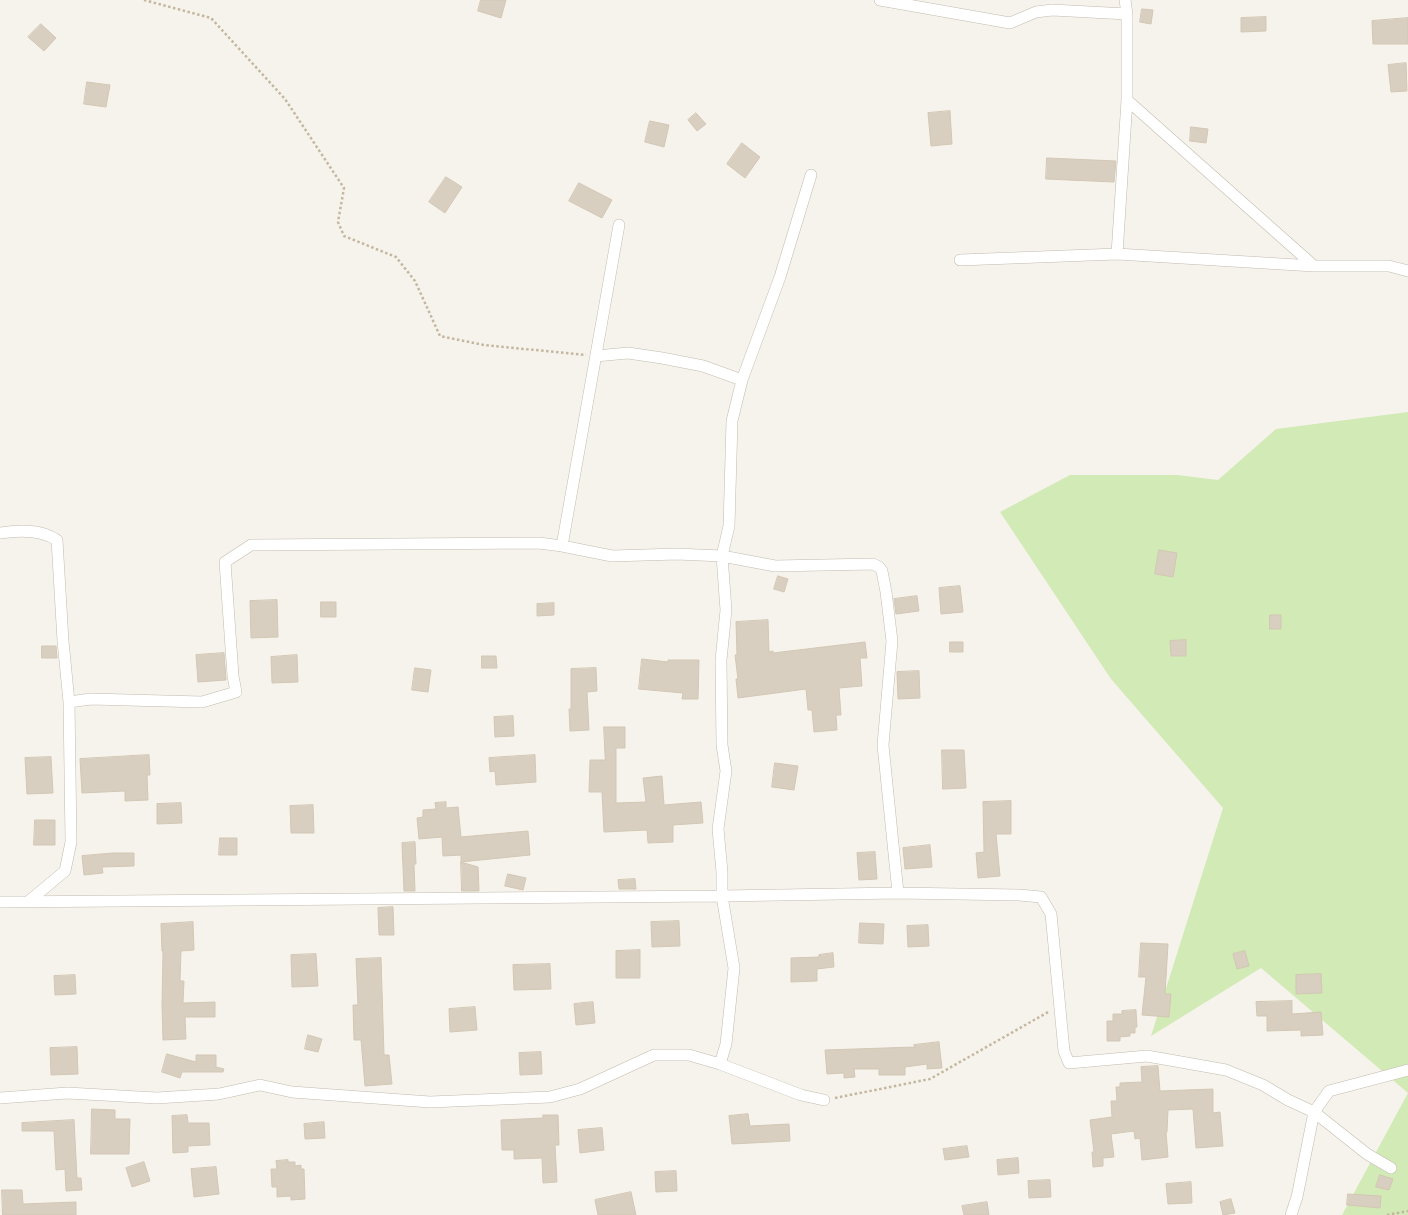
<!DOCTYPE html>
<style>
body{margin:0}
canvas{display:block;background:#f6f3ec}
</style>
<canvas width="1408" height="1215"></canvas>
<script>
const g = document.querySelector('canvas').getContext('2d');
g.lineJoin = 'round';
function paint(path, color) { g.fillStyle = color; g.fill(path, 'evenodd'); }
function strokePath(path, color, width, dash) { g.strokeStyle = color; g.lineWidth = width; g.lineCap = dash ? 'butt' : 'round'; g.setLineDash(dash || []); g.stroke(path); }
paint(new Path2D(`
 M1408 412V1215H1342L1408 1093 1261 968 1151 1036 1223 808 1111 679 1000 512 1070 475H1177L1218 480 1276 429Z`), '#d2eab5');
const building = new Path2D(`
 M481 0H506L501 18 478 11Z
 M1142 9 1153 10 1151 24 1140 22Z
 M1266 17V31L1241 32V18Z
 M1408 18V44H1373L1372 21Z
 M41 24 56 38 44 51 28 37Z
 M1406 63 1407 91 1391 92 1388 65Z
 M87 82 110 85 106 107 84 104Z
 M950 111 952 144 931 146 928 113Z
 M696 113 706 124 697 131 688 120Z
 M650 121 669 125 664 147 645 142Z
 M1191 127 1208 129 1206 143 1190 141Z
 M742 143 760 157 745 178 727 164Z
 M1047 158 1116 161 1114 182 1046 179Z
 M446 177 462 187 445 213 429 202Z
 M579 183 612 200 602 218 569 201Z
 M1159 550 1177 553 1173 577 1155 574Z
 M778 576 788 579 784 592 774 589Z
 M960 586 963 612 941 614 939 588Z
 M917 596 919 611 896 614 894 599Z
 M277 600 278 637 251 638 250 601Z
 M321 602H336V617H321Z
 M554 603V615L537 616V604Z
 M1270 615H1281V629H1270Z
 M768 620 769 652 773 651V653L865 642 867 658H860L862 686 839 688 841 715H836L837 730 814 732 812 710H808L806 689 738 698 736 679H738L735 655H737L736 622Z
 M1186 640V656H1171L1170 641Z
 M950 642H963V652H950Z
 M42 646H56L57 658H42Z
 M224 653 226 680 198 682 196 655Z
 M297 655 298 682 272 683 271 657Z
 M482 656H496L497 668H482Z
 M642 659 668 662V660H699L698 699H682L683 693 639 689Z
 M415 668 431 670 428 692 412 690Z
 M596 668 597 691 587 692 589 730 570 731 569 709H571V669Z
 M919 671 920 698 898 699 897 672Z
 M513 716 514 736 495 737 494 717Z
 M604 727H625V748H616V803L646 802 643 778 662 776 664 805 701 802 703 823 673 825V842L648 843 647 830 604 832 602 792H589L590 760H605Z
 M942 750H964L966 788 943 789Z
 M149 755 150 775H147L148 800 125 801V791L82 793 80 759Z
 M535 755 536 782 496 785 495 771 490 772 489 758Z
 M51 757 53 793 27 794 25 758Z
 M775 763 798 766 794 790 772 787Z
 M1011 801V834H996L1000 876 978 878 976 853 984 852 983 802Z
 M446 802V808L458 807 461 837 528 831 530 855 461 862V855L443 856 442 837 419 839 417 818 423 817V810L436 809 435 803Z
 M181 803 182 823 157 824V804Z
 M313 805 314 833H291L290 806Z
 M35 820H55V845H34Z
 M220 838H237V855H219Z
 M415 842 416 864H414L415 891H404L402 843Z
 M930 845 932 867 905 869 903 848Z
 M875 852 877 879 859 880 857 853Z
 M113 853H134V866L102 867 103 873 84 875 82 856Z
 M461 862 478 867 479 891H462Z
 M508 874 526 878 523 890 505 886Z
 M635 879 636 889H619L618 880Z
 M393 907 394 935H379L378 908Z
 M679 921 680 946 652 947 651 922Z
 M193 922 194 950 181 951 180 981H184L183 1003 215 1002V1017H185L186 1039 163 1040 162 1005 163 951H162L161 924Z
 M860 923 884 924 883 944 859 943Z
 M928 925 929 946 908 947 907 926Z
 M1141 943 1168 944 1165 994H1171L1169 1017 1142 1015 1146 977H1139Z
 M640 950V978H616V951Z
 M1245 951 1249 966 1237 969 1233 954Z
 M833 953 834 967 817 969V981L791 982V958L819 957V955Z
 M316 954 318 986 292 987 291 955Z
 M381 958 384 1055H389L392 1084 365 1086 361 1040H354L353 1005H358L356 959Z
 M550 964 551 989 514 990 513 965Z
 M1321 974 1322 993 1296 994V975Z
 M75 975 76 994 55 995 54 976Z
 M1292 1001V1014L1321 1012 1323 1035 1301 1036V1030L1267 1031V1016H1257L1256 1002Z
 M593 1002 595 1023 576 1025 574 1004Z
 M475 1007 477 1030 450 1032 449 1009Z
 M1136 1010 1137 1027H1135V1033H1130V1036L1120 1037V1041H1107V1021H1113V1014H1122V1011Z
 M308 1035 322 1039 318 1052 305 1049Z
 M939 1042 942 1068 927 1069V1064L905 1067V1075H879V1069H854L855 1077 844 1078V1073L827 1074 825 1050 915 1047 914 1045Z
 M77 1047 78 1074 51 1075 50 1048Z
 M541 1052 542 1074 520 1075 519 1053Z
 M167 1054 196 1062V1055H216V1067L224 1069 223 1072H182L180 1078 162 1072Z
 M1158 1066 1160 1091 1213 1089V1113L1220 1112 1223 1146 1196 1148 1193 1109 1168 1110 1167 1132H1166L1168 1157 1142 1160 1140 1138 1135 1139 1134 1131 1111 1134 1114 1157 1103 1158V1166L1093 1167 1092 1152H1094L1090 1120 1112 1117 1111 1101H1117L1116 1087H1120V1083L1142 1082 1141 1067Z
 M92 1109 115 1110V1119H130L129 1154H91Z
 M748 1114 750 1126 789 1124 790 1141 732 1144 729 1116Z
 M187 1115 188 1123H209L210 1145 188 1146V1152L173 1153 172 1116Z
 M543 1115H558L559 1145H555L557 1182 543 1183 542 1158 514 1159V1150H502L501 1120 543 1118Z
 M74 1120 77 1178H81L82 1190 66 1191 65 1169 56 1170 54 1131H22V1123Z
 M324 1122 325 1138 305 1139 304 1124Z
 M602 1128 604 1150 580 1153 578 1130Z
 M967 1146 969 1157 945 1160 943 1149Z
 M1018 1158 1019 1173 998 1175 997 1160Z
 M288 1160V1162H295V1166L301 1165V1169H304L305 1199 291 1200V1196L277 1197V1187H272L271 1169H277L276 1161Z
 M144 1162 150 1181 132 1187 126 1168Z
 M216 1167 219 1194 194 1197 191 1169Z
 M676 1171 677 1191 656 1192 655 1172Z
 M1380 1175 1393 1179 1389 1190 1376 1187Z
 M1050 1180 1051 1197 1029 1198 1028 1181Z
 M1191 1182 1192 1203 1168 1204 1166 1184Z
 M2 1190H22L23 1204 76 1202V1215H3Z
 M631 1192 636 1215H598L595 1200Z
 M1348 1194 1381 1196 1380 1208 1347 1205Z
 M1231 1199 1235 1213 1223 1215 1220 1202Z
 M987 1202 989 1215H964L962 1206Z`);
paint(building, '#d8cfc1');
strokePath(building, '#d3c7b4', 1);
const street = new Path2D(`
 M880 0 1010 23 1036 12 1052 10 1127 14
 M1125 0 1127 14V100L1314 266
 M1117 254 1127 100
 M960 260 1117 254 1314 266H1389L1408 271
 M596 356 628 353 662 358 703 366 742 380
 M0 533C19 530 40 529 57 540L63 641 69 702
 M562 546 612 556 677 554 722 556 775 566 873 564 879 567 882 571 886 592 892 641 883 745 898 893
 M29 901 65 871 71 842 69 702 91 699 202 702 236 692 233 676 225 562 251 545 539 543 562 546 619 225
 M0 902 722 896 898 893 1019 895 1041 897 1051 914 1064 1051 1069 1063 1147 1056 1226 1070 1263 1085 1288 1100 1314 1112 1367 1154 1391 1168
 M720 1064 726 1044 734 968 722 896V872L718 829 726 771 722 745 721 660 726 610 722 556 729 526 732 421 742 380 780 277 811 175
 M0 1098 67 1093 157 1098 219 1094 260 1085 292 1092 430 1102 550 1097 580 1089 654 1055H689L720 1064 801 1095 824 1100
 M1291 1215 1297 1197 1314 1112 1329 1091 1408 1070`);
strokePath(street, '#c2bbae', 12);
strokePath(new Path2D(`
 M144 0 211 18 285 99 344 188 338 222 344 236 396 257 415 281 440 336 484 345 586 355
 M835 1098 930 1079 1050 1011
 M1387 1215 1408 1211`), '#c4b79f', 2.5, [2.5, 2.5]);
strokePath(street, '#fff', 11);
</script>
